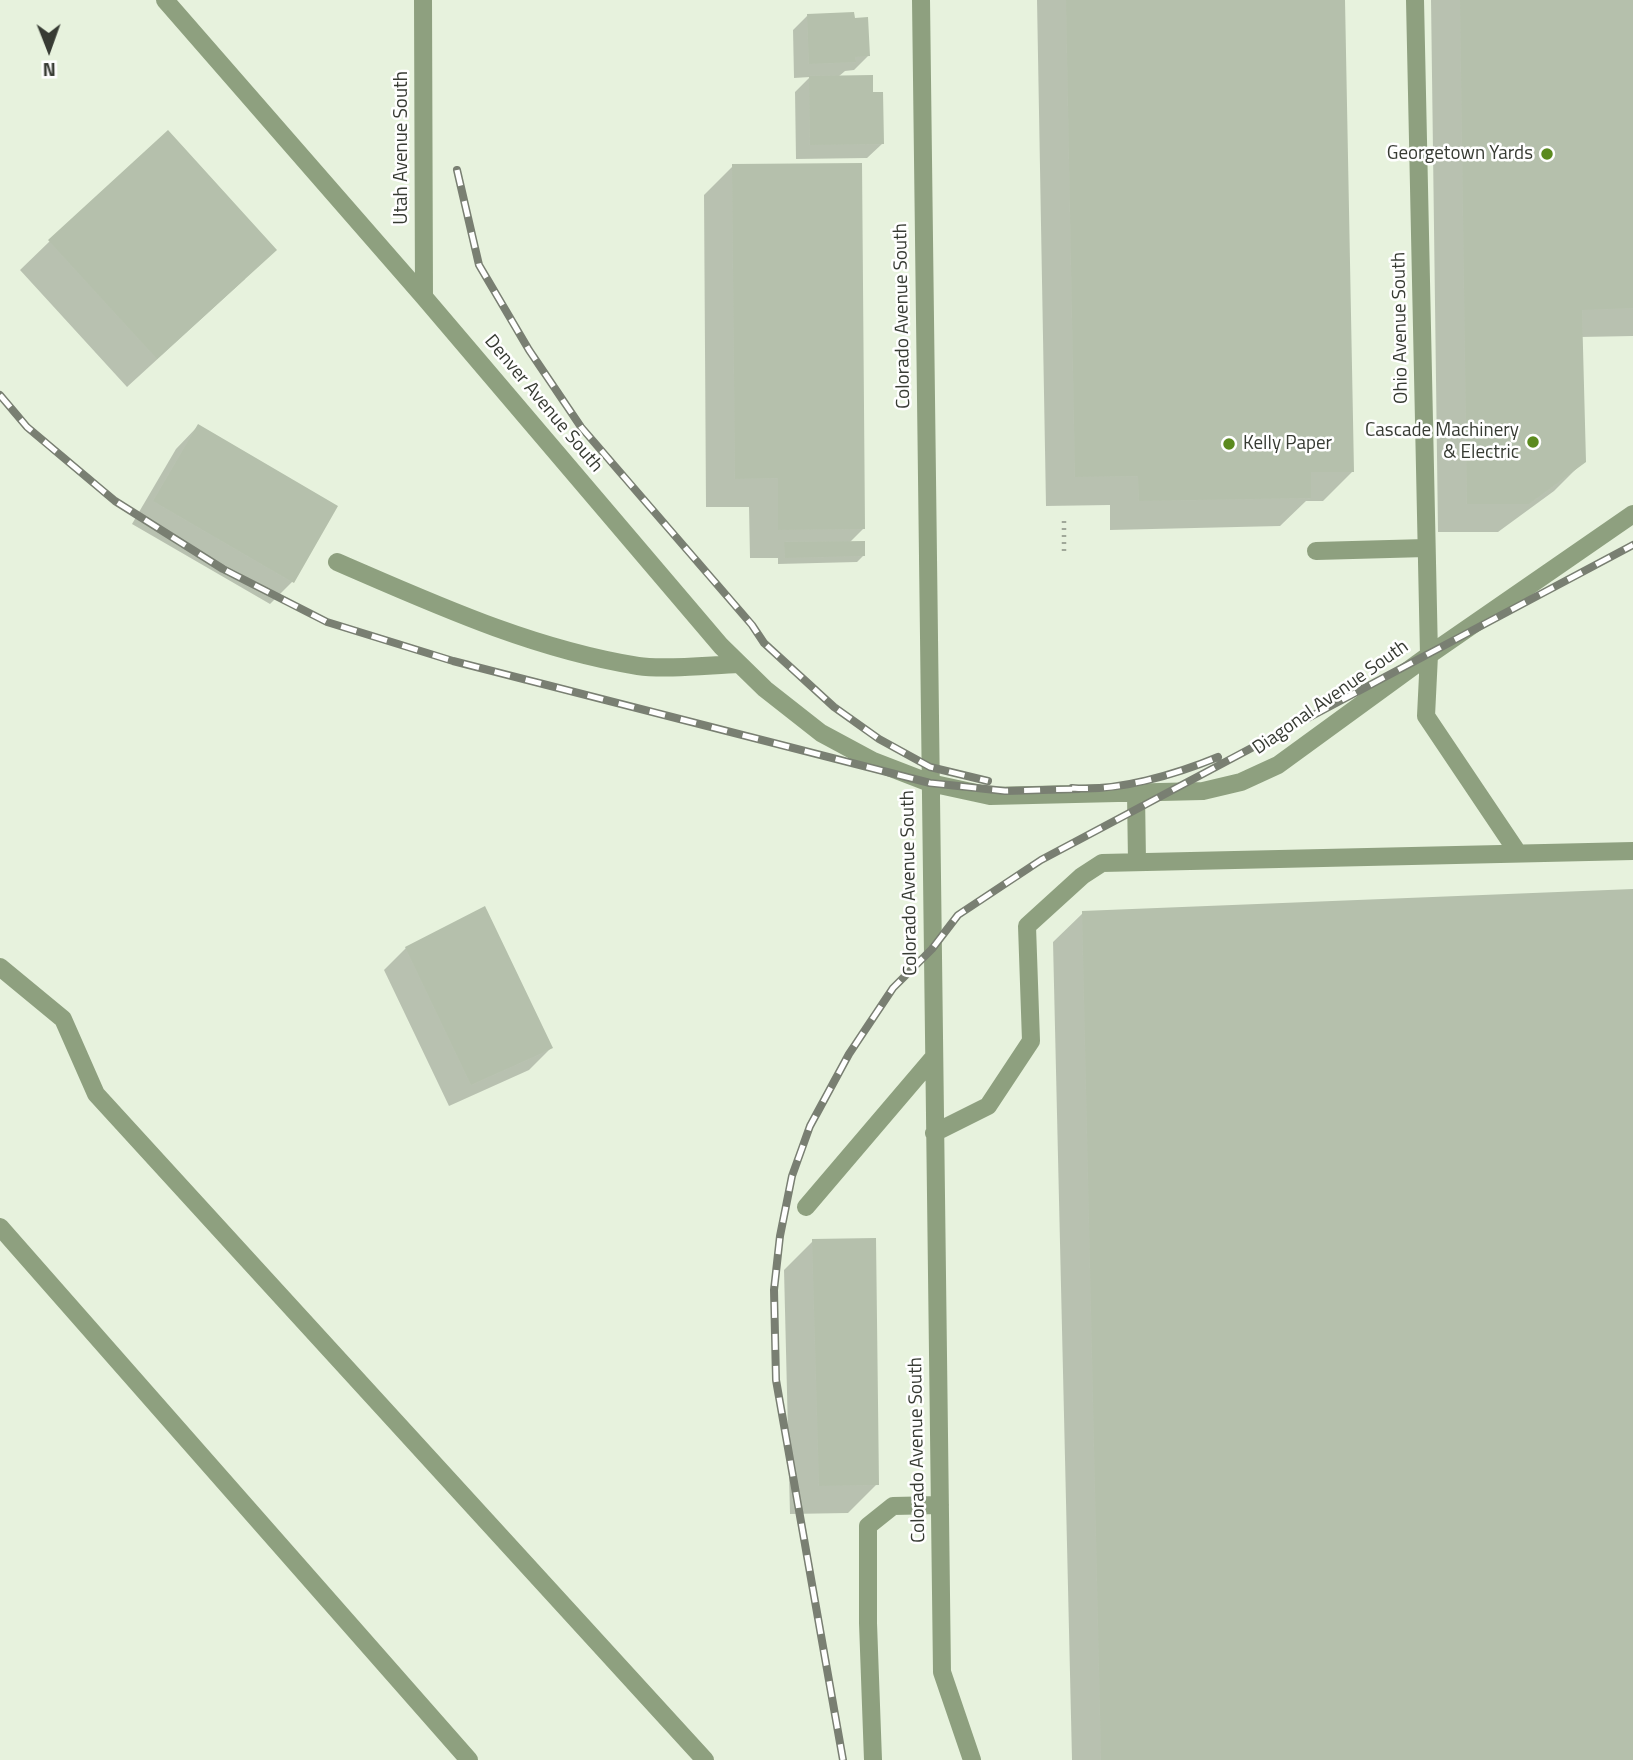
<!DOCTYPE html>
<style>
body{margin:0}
#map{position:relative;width:1633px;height:1760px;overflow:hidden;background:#e7f2dd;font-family:"Titillium Web",sans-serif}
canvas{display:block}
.north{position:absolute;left:14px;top:14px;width:70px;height:70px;-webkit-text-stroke:5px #fff;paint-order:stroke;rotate:179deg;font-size:19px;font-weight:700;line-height:28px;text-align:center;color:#373b33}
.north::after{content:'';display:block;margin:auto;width:24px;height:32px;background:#373b33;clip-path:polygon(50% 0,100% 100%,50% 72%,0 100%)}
</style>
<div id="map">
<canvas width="1633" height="1760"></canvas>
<div class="north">N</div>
</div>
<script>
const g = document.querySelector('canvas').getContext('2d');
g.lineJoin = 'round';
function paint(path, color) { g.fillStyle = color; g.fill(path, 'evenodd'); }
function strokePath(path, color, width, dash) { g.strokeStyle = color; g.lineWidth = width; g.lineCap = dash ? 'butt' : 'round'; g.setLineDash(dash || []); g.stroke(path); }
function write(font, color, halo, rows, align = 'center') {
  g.font = font + ' "Titillium Web",sans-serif'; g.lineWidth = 5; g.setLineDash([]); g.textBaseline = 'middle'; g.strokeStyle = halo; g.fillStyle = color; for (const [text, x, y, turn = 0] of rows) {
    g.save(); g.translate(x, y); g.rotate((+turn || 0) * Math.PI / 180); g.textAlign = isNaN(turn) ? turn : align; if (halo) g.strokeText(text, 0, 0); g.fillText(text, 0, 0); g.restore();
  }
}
paint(new Path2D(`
 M1037 0H1343L1352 472 1323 501H1306L1280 526 1110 530V505L1046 506Z
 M1431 0H1633V336L1581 337 1584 461 1554 491 1498 532H1438Z
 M807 16 868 56 854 70 845 71 838 77 871 94 882 144 867 158 796 159 795 92 810 77 794 78 793 30Z
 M733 166 864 528 849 543 863 556 857 562 778 564V558H750L749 507H706L704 195Z
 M50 241 245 279 127 387 20 270Z
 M198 426 336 506 292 582 270 604 132 524 176 449Z
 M1633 891V1760H1072L1053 942 1083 913Z
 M406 948 551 1048 529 1070 449 1106 384 970Z
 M813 1241 877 1484 848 1513 790 1514 784 1270Z`), '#0003');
paint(new Path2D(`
 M1066 0H1345L1354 472H1311V498L1139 501 1138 476 1075 477Z
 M1460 0H1633V308L1582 310 1586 462 1529 504H1467Z
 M854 12 855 18 868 17 870 56 855 57 856 62 809 64 807 14Z
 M873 75V92H883L884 144 810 145 809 76Z
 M168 130 277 250 157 359 48 240Z
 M862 163 865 529 778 530V478L735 479 732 164Z
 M198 424 338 506 294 583 153 501Z
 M865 541V556L785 558 784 542Z
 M1633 889V1760H1101L1082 911Z
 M485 906 553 1048 471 1085 405 947Z
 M876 1238 879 1485 819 1486 812 1239Z`), '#b5c0ac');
strokePath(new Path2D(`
 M1064 521V556`), '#a0a899', 4.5, [2, 5]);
strokePath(new Path2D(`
 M165 0 424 297 721 646 765 689 821 733 873 761 930 783 990 796 1203 791 1241 782 1278 765 1429 655 1633 514
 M423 0 424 297
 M921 0 942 1672 972 1760
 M1415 0 1429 655 1426 716 1518 853
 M1316 551 1426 548
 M337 562C434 604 532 649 638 666 665 670 710 665 739 664
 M1136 793 1137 862
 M0 967 63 1019 96 1094 705 1760
 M934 1133 988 1106 1031 1041 1027 926 1082 876 1102 863 1633 851
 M806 1207 933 1058
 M0 1227 469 1760
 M873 1760 868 1623V1526L893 1506 940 1505`), '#8ea07f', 18);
const rail = new Path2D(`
 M457 170 479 265 529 350 581 427 752 625 764 643 834 707 879 739 930 767 988 781
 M0 395 27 427 115 501 223 569 327 622 453 661 930 783 1005 791 1079 789
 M1072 788C1117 792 1177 774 1218 757
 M843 1760 776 1380 774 1290 780 1236 792 1176 810 1126 849 1054 893 988 932 949 958 915 1041 860 1633 545`);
strokePath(rail, '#797f72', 8);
strokePath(rail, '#fff', 5, [16]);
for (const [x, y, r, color] of [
 [1547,154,7,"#5b8a1e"],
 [1533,442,7,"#5b8a1e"],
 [1229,444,7,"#5b8a1e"]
]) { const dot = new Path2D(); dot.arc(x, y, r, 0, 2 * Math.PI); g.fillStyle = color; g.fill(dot); strokePath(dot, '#fff', 2.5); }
write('19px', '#373b33', '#fff', [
 ["Utah Avenue South",402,148,-90],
 ["Colorado Avenue South",903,316,-91],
 ["Ohio Avenue South",1401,328,-91],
 ["Denver Avenue South",543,404,50],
 ["Diagonal Avenue South",1331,698,-35],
 ["Colorado Avenue South",910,883,-91],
 ["Colorado Avenue South",918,1450,-91]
]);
write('19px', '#373b33', '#fff', [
 ["Georgetown Yards",1533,154],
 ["Cascade Machinery",1519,431],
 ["& Electric",1519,453],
 ["Kelly Paper",1243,444,"left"]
], 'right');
</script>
